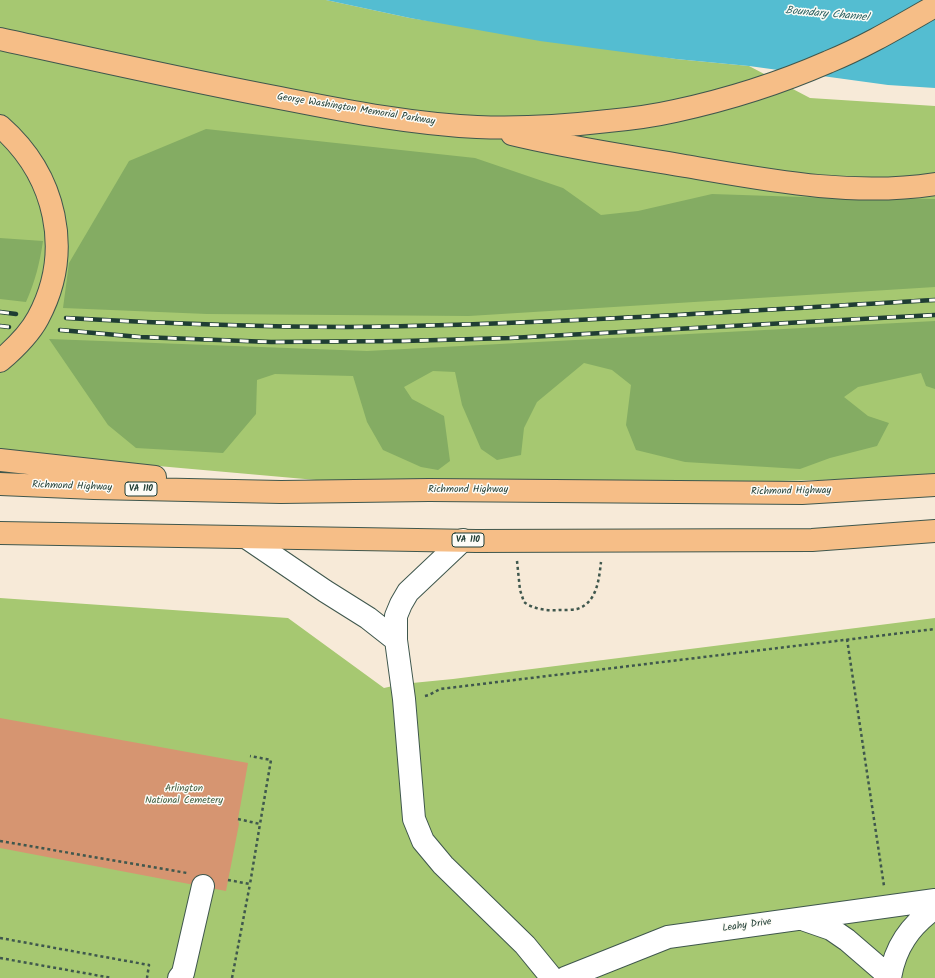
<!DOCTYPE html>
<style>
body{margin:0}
canvas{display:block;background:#f7ead8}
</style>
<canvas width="935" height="978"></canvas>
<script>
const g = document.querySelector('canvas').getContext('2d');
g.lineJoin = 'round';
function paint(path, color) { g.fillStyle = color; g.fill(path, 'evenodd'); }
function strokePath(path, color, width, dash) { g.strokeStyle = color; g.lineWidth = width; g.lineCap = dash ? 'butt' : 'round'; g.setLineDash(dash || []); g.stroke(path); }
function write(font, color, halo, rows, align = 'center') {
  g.font = font + ' Kalam,sans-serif'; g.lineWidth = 3; g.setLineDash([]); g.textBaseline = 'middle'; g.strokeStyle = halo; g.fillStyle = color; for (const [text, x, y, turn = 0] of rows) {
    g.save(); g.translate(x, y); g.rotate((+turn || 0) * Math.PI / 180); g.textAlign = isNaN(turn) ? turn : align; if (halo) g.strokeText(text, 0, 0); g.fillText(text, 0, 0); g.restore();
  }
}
paint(new Path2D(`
 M0 0H326L410 18 676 59 749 66 810 98 935 106V477L429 490 0 452Z
 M0 598 288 618 384 688 402 684 453 679 935 618V978H0Z`), '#a6c871');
paint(new Path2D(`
 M206 129 475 158 563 188 601 215 638 211 712 194 832 198 935 199V287L469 316 207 314 63 308 69 263 129 161Z
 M0 238 43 241C40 262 35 282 26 302L0 299Z
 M935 321V389L926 386 921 373 858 387 844 397 868 416 889 423 877 446 830 458 800 469 685 462 636 450 626 425 631 385 612 370 584 363 537 402 524 428 521 455 497 460 481 449 462 405 455 372 433 371 404 387 412 399 444 416 450 461 438 470 421 467 383 450 367 422 353 376 275 374 257 380 256 414 223 453 136 448 108 425 49 339 367 351Z`), '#84ac63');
paint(new Path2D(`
 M326 0H935V88L888 85 749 66 676 59 540 41 410 18Z`), '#54bdd1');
paint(new Path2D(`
 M0 718 248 763 238 819 239 824 226 891 0 848Z`), '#d69571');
const minor = new Path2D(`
 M247 538 325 591 368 618 396 640
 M463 540 408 592 401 604 396 616V640L404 699 414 819 423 841 443 865 525 945 552 978
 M805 920 831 929 847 940 890 977
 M179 978 183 973 203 886
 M565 978 668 937 935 900
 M890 978C895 947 910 926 935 908`);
const highway = new Path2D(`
 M0 39C96 60 193 82 290 100 351 112 414 124 477 127 521 129 565 126 608 121 630 119 653 116 675 111 726 100 780 83 828 62 865 47 900 26 935 6
 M0 126C56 175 74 251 38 318 29 335 14 349 0 361
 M512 134C569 148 627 156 685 166 767 180 852 197 935 184
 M0 460 155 477
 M0 484 94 488 281 492 429 490 802 493 935 485
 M0 533 476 541 812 540 935 531`);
strokePath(minor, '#3f574d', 24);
strokePath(highway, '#3f574d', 24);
strokePath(new Path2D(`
 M517 561 520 590 524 602C533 609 547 611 559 610 565 610 572 610 577 609 597 603 599 579 601 562
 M847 639 884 886
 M425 696 429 695 440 689 935 629
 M238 819 260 824 271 760 250 756
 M0 841 187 873
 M228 880 250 884 260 824
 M0 938 149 965 147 978
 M0 958 112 978
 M232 978 250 884`), '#3f574d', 2.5, [3, 3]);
strokePath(minor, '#fff', 22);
strokePath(highway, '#f6be87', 22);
const rail = new Path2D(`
 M0 312 16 314
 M66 318C159 323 252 327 346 327 542 325 739 311 935 300
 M0 326 9 327
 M60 330 140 337 271 342 404 341 510 338 935 315`);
strokePath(rail, '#1f3d34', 4.5);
strokePath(rail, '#fdfcf7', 3, [9]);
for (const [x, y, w] of [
 [141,489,32],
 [468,540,32]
]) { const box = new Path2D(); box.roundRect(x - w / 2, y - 7, w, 14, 3); g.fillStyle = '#fdfcf7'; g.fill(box); strokePath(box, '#1f3d34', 1); }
write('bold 9px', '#1f3d34', null, [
 ["VA 110",141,489],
 ["VA 110",468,540]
]);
write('10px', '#1f3d34', '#fdfcf7', [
 ["George Washington Memorial Parkway",356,110,9],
 ["Richmond Highway",72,487,2],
 ["Richmond Highway",468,490],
 ["Richmond Highway",791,492,-1],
 ["Leahy Drive",747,926,-8]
]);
write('10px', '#416043', '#fdfcf7', [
 ["Arlington",184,789],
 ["National Cemetery",184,801]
]);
write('italic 11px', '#2f6363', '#fdfcf7', [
 ["Boundary Channel",827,15,5]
]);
</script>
